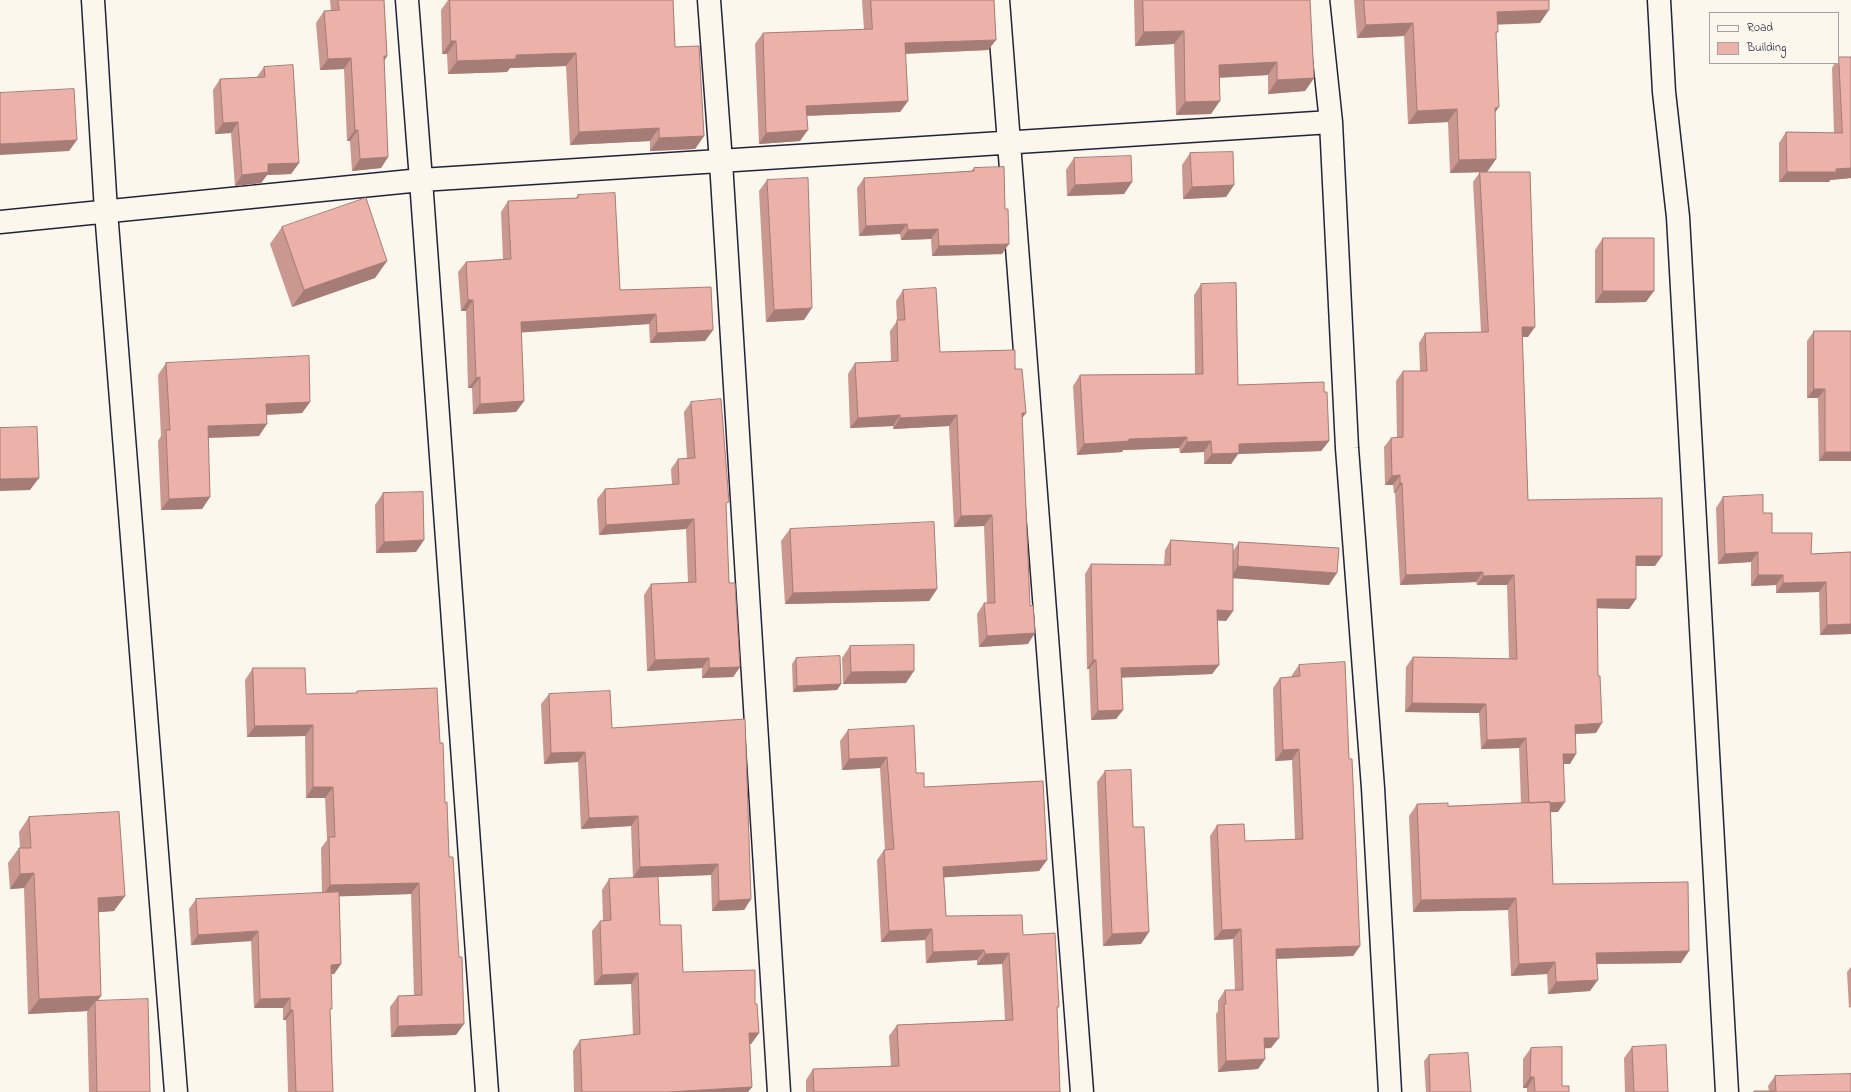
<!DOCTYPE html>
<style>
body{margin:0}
#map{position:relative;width:1851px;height:1092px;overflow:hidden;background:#fbf7ec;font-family:"Indie Flower",sans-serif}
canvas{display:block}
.legend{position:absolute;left:1709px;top:12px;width:130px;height:52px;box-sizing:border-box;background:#fbf7ec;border:1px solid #a4a2a5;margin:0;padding:5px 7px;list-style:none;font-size:12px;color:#22223b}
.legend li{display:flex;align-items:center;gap:8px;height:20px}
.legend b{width:20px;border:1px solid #a4a2a5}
</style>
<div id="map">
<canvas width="1851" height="1092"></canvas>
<ul class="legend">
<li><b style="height:5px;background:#fbf7ec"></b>Road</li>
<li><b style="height:11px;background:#ecb1a8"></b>Building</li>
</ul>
</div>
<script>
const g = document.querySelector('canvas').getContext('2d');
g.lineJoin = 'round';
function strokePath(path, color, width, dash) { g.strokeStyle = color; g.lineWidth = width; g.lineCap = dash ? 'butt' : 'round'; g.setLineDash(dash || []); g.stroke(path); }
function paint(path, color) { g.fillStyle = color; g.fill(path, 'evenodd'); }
const minor = new Path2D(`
 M93 0 106 211 176 1092
 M407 0 421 180 487 1092
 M709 0 721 162 779 1092
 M998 0 1082 1092
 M1318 0 1331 122 1347 448 1373 788 1390 1092
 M1659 0 1664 92 1678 217 1727 1092
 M0 222 421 180 1331 122`);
strokePath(minor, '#22223b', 25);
strokePath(minor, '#fbf7ec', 22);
paint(new Path2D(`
 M330 0H384L387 56 384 61 388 157 381 168 352 171 350 141H347L344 69 320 70 316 23 324 11H331Z
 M448 0H673L675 47 704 136 695 149 650 151V141L570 145 566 66 510 68 507 72 448 74 447 54H442L441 10Z
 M862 0H994L996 40 988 50 905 54 908 101 900 112 807 116 800 141 759 144 755 44 763 33 864 30Z
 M1134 0H1310L1314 78 1305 91 1268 94V75L1219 78 1211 114 1176 115 1174 44 1135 46Z
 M1354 0H1549L1540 23 1498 24 1496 35 1495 113 1496 159 1487 172 1528 337H1522L1528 500 1655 566H1636V599L1629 609 1597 608 1596 733 1576 734 1570 764H1563L1558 812H1551L1553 884 1681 963 1597 964 1590 991 1548 994 1547 974 1511 976 1508 910 1413 912 1409 816 1417 804 1448 806 1521 803 1519 748 1481 749 1479 713 1405 712 1406 667 1413 657 1509 659 1507 585H1477L1476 582 1400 585 1395 493H1394L1393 485H1385L1384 447 1391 438H1397L1396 381 1403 371H1420L1419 343 1425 333 1481 332 1473 182 1480 172 1450 173 1448 122 1408 124 1404 36 1357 38Z
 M1839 57 1851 178 1830 180 1829 182H1779V143L1786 132 1834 133 1832 68 1835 63H1838V59Z
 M264 67 299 163 291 174 267 175 261 183 235 186 231 133 215 134 213 90 220 79 256 78Z
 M1190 153 1234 185 1226 197 1183 199 1182 165Z
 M1074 158 1132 182 1124 194 1067 196 1066 170Z
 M974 168 1002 254 932 256 931 239 901 240 900 234 859 236 857 188 864 178 971 171Z
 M767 180 804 320 766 322 759 191Z
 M578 195 620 290 713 330 705 341 650 343 649 324 521 332 524 401 516 412 473 414 472 388H468L466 311H461L458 272 466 262 503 259 501 212 508 201 576 198Z
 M282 227 387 261 375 278 292 307 270 244Z
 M1603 238 1646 302 1595 303V250Z
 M1201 284 1238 385 1324 392 1329 441 1321 451 1238 454 1231 464H1204V452L1180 453 1179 448 1123 450 1122 452 1077 455 1073 386 1080 375 1195 374 1194 295Z
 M903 290 940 352 1015 369 1022 418 1028 644 979 647 977 614 984 603H987L984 526 954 527 949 426 893 429V426L850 428 848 374 855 363 891 361 890 331 897 321 896 301Z
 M1814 331 1851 461H1819L1818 398H1807V341Z
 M166 363 310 402 302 413 267 415 259 436 208 438 210 497 202 509 161 510 158 441 161 436 158 375Z
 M691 402 726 507 729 583 740 667 733 677 702 678V668L647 671 644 595 651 584 688 583 686 529 599 535 597 499 605 489 672 485 671 469 678 459 687 458 684 412Z
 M383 493 416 552 376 553 375 505Z
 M1723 497 1763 513 1772 533 1811 554 1851 552V634L1820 635 1819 592 1776 593V585L1751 586V562L1718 564 1716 508Z
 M790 529 937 589 929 601 785 604 781 541Z
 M1171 540 1233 551 1239 542 1329 585 1233 578V611L1226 621 1217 620 1219 665 1212 674 1122 677 1123 710 1116 719 1091 720 1089 669H1087L1085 574 1091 564 1164 565 1165 550Z
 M850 646 906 683 843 684 842 658Z
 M796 658 841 684 837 690 793 692 792 664Z
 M1299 665 1349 759 1360 946 1353 956 1276 959 1271 1048H1264L1265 1059 1258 1069 1218 1072 1216 1014 1218 1011V1001L1225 990H1235L1233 939 1214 940 1210 836 1217 825 1245 841 1295 839 1292 760 1275 761 1273 688 1280 678 1292 677V675Z
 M253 668 306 694 356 693 357 691 440 743 445 803 456 1035 391 1037 390 1007 398 996 414 995 411 894 339 896 341 964 334 974H331L330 1012 333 1092H288L286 1020H283V1008H254L251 941 191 945 189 909 196 899 322 893 321 848 327 840 325 798H306L305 736 247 737 245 680Z
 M549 694 612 728 751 899 744 910 712 911 711 875 633 878 631 826 581 829 578 762 544 764 541 704Z
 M848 730 916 773 924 787 1047 860 1039 871 944 877 946 916 1023 935 1057 1009 1060 1092H806V1080L813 1069 891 1066 889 1036 897 1025 1005 1020 1002 964 977 965V960L926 963 925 940 881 942 877 860 884 850H885L880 768 842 770 840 741Z
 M1105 771 1141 944 1103 946 1097 782Z
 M29 817 114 911 98 912 101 996 97 1001 150 1092H89L87 1012 88 1011 28 1014 24 888 10 889 8 863 19 848H20L19 832Z
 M609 879 660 925 683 972 755 1004 759 1033 751 1044H750L752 1087 748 1092H574L573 1051 580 1040 633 1035 631 984 594 985 592 931 600 921H603L602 890Z
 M1851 967V1007L1849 1008 1847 972Z
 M1632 1047 1668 1092H1625L1624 1058Z
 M1531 1048 1562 1086 1569 1092H1527V1088H1523V1059Z
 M1429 1055 1471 1092H1426L1424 1061Z
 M1775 1076 1851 1092H1753L1754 1091H1769L1768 1086Z`), '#cb9890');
paint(new Path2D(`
 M1549 10 1540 23 1488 25 1497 12Z
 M1413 23 1404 36 1357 38 1366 25Z
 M1184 31 1174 44 1135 46 1144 32Z
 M996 40 988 50 897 54 905 43Z
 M451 41H456L447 54H442Z
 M576 53 566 66 510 68 507 72 448 74 457 61 516 55Z
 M384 56H387L380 67Z
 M351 58 344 69 320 70 328 59Z
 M1277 62 1268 75 1210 78 1219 65Z
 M1314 78 1305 91 1268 94 1277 80Z
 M908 101 900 112 799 116 806 106Z
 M1220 101 1211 114 1176 115 1185 102Z
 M1499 107 1490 120 1495 108Z
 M1457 109 1448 122 1408 124 1417 111Z
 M238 122 231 133 215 134 223 123Z
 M659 128 650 141 570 145 579 132Z
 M355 130H358L350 141H347Z
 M808 130 800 141 759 144 766 133Z
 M704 136 695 149 650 151 659 138Z
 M77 140 69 151 0 155V144Z
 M388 157 381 168 352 171 360 159Z
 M1496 159 1487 172 1450 173 1459 160Z
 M299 163 291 174 267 175 261 183 235 186 242 175 268 164Z
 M1851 168V178L1830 180 1829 182H1779L1787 172Z
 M1132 182 1124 194 1067 196 1075 185Z
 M1234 185 1226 197 1183 199 1192 187Z
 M907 224 900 234 859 236 866 226Z
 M938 229 931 239 901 240 908 230Z
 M1009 244 1002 254 932 256 939 246Z
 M387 261 375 278 292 307 304 290Z
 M1603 291H1654L1646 302 1595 303Z
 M468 300H473L466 311H461Z
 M812 308 804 320 766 322 774 310Z
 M656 314 649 324 514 333 521 322Z
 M1522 327H1535L1528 337H1515Z
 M713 330 705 341 650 343 657 333Z
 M480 377 472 388H468L476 378Z
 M1814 389H1825L1818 398H1807Z
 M524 401 516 412 473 414 480 404Z
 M310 402 302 413 258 415 266 404Z
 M1022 413H1026L1018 424Z
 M900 415 893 426 850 428 858 418Z
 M957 415 949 426 893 429 900 418Z
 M267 424 259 436 200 438 208 426Z
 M1187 437 1179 448 1123 450 1122 452 1077 455 1084 444 1129 439Z
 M1211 441 1204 452 1180 453 1187 442Z
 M1329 441 1321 451 1238 454 1231 464H1204L1212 454 1239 444Z
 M1825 452H1851V461H1819Z
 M1400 475 1393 485H1385L1392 476Z
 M39 478 30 490 0 491V479Z
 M1400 483H1402L1395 493H1394Z
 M210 497 202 509 161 510 169 499Z
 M992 515 984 526 954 527 961 516Z
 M694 519 686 529 599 535 606 525Z
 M424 540 416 552 376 553 384 542Z
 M1758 552 1751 562 1718 564 1725 554Z
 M1636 556H1662L1655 566H1629Z
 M1238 566 1337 573 1329 585 1230 578Z
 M1483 572 1476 582 1400 585 1406 575Z
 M1514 575 1507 585H1477L1483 576Z
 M1758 575H1783L1776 585 1751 586Z
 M1826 582 1819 592 1776 593 1783 583Z
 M937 589 929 601 785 604 793 593Z
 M1597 599H1636L1629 609 1590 608Z
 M1217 610 1233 611 1226 621 1210 620Z
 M1851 624V634L1820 635 1827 625Z
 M1035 633 1028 644 979 647 987 636Z
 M709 658 702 668 647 671 655 660Z
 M1093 660H1096L1089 669H1087Z
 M1219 665 1212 674 1115 678 1121 668Z
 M740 667 733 677 702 678 709 668Z
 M914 671 906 683 843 684 851 672Z
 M841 684 837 690 793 692 797 686Z
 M1412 703 1486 704 1479 713 1405 712Z
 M1123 710 1116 719 1091 720 1098 711Z
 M1602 723 1596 733 1569 734 1575 725Z
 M313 725 305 736 247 737 255 726Z
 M1526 738 1519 748 1481 749 1487 740Z
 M1299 749 1292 760 1275 761 1283 750Z
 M585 752 578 762 544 764 551 753Z
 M1563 754H1576L1570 764H1556Z
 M887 757 880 768 842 770 849 759Z
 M313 787H333L325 798H306Z
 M1565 802 1558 812 1522 813 1529 803Z
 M638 816 631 826 581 829 589 818Z
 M1047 860 1039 871 936 878 943 867Z
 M718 864 711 875 633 878 640 867Z
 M34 873 24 888 10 889 20 874Z
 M419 883 411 894 322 897 330 885Z
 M125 896 114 911 87 913 98 898Z
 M1516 898 1508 910 1413 912 1421 900Z
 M751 899 744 910 712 911 719 901Z
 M932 929 925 940 881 942 889 931Z
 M1241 929 1233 939 1214 940 1222 930Z
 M258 931 251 941 191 945 198 935Z
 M1149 932 1141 944 1103 946 1112 934Z
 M1360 946 1353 956 1268 959 1276 949Z
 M984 950 977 960 926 963 933 952Z
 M1689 951 1681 963 1588 964 1596 953Z
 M1009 953 1002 964 977 965 985 954Z
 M1555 962 1547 974 1511 976 1519 964Z
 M341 964 334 974H325L331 965Z
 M638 973 631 984 594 985 602 975Z
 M1598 980 1590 991 1548 994 1556 982Z
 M101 996 95 1004V1001L88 1011 28 1014 39 999Z
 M290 998 283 1008H254L260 999Z
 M290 1010H293L286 1020H283Z
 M464 1024 456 1035 391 1037 398 1026Z
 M749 1033H759L751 1044H742Z
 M1264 1038H1279L1271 1048 1256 1049Z
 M1265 1059 1258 1069 1218 1072 1226 1061Z
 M1530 1077H1534L1527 1088H1523Z
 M752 1087 748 1092H668Z`), '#a57c76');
const building = new Path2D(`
 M338 0H384L387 56H384L388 157 360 159 358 130H355L351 58 328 59 324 11 339 10Z
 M450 0H673L675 47 699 46 704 136 659 138V128L579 132 576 53 516 55V59L457 61 456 41H451Z
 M871 0H994L996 40 905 43 908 101 806 106 808 130 766 133 763 33 872 29Z
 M1143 0H1310L1314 78 1277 80V62L1219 65 1220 101 1185 102 1184 31 1144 32Z
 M1364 0H1549V10L1497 12 1498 32H1496L1499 107 1495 108 1496 159 1459 160 1457 109 1417 111 1413 23 1366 25Z
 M1839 57H1851V168L1836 169V172H1787L1786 132 1842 133Z
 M293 65 299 163 268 164V172L242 175 238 122 223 123 220 79 265 77 264 67Z
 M74 89 77 140 0 144V93Z
 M1233 152 1234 185 1192 187 1190 153Z
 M1131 156 1132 182 1075 185 1074 158Z
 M1004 167 1005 209H1008L1009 244 939 246 938 229 908 230 907 224 866 226 864 178 974 171V168Z
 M1480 172H1530L1535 327H1522L1528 500 1662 498V556H1636V599H1597L1598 676H1600L1602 723 1575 725 1576 754H1563L1565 802 1550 803V802L1529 803 1526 738 1487 740 1486 704 1412 703 1413 657 1517 659 1514 575 1483 576V572L1406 575 1402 483H1400V475L1392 476 1391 438 1403 437V371H1427L1425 333 1488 332Z
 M808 178 812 308 774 310 767 180Z
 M615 193 620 290 711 287 713 330 657 333 656 314 521 322 524 401 480 404V377L476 378 473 300H468L466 262 511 259 508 201 578 198V195Z
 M366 198 387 261 304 290 282 227Z
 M1603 238H1654V291H1603Z
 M1236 283 1238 385 1324 382V392H1327L1329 441 1239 444V453L1212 454 1211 441 1187 442V437L1129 439V441L1084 444 1080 375 1203 374 1201 284Z
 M936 288 940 352 1015 350V369H1022L1026 413H1022L1030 606 1033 605 1035 633 987 636 984 603H995L992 515 961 516 957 415 900 418V415L858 418 855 363 898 361 897 320H905L903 290Z
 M1814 331H1851V452H1825V389H1814Z
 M309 356 310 402 266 404 267 424 208 426 210 497 169 499 166 430H170L166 363Z
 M721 399 729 502 726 503 729 583H735L740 667 709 668V658L655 660 651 584 696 582 694 519 606 525 605 489 679 484 678 459 695 458 691 402Z
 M37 427 39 478 0 479V428Z
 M423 492 424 540 384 542 383 493Z
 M1763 495V513H1772V533H1812L1811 554 1851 552V624L1827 625 1826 582 1783 583V575H1758V552L1725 554 1723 497Z
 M934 522 937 589 793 593 790 529Z
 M1171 540 1233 544V611L1217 610 1219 665 1121 668 1123 710 1098 711 1096 660H1093L1091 564 1170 565Z
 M1239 542 1339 548 1337 573 1238 566Z
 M914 645V671L851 672 850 646Z
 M840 656 841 684 797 686 796 658Z
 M1345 662 1349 759H1352L1360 946 1276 949 1279 1038H1264L1265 1059 1226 1061 1224 1004H1226L1225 990H1243L1241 929 1222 930 1217 825 1244 824 1245 841 1303 839 1299 749 1283 750 1280 678 1300 676 1299 665Z
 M253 668H305L306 694 357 693V691L437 688 440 743H443L445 803 447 802 449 857H453L459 957H462L464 1024 398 1026V996L422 995 419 883 330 885 329 837H335L333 787H313V725L255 726Z
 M610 691 612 728 745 719 751 899 719 901 718 864 640 867 638 816 589 818 585 752 551 753 549 694Z
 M914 726 916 773H924V787L1043 781 1047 860 943 867 946 916 1022 915 1023 935 1055 933 1059 1007H1057L1060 1092H814L813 1069 899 1066 897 1025 1013 1020 1009 953 985 954 984 950 933 952 932 929 889 931 884 850 894 849 887 757 849 759 848 730Z
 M1131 770 1133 827H1144L1149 932 1112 934 1105 771Z
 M1550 802 1553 884 1688 882 1689 951 1596 953 1598 980 1556 982 1555 962 1519 964 1516 898 1421 900 1417 804 1448 803V806Z
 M119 812 125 896 98 898 101 996 39 999 34 873 20 874 19 848H31L29 817Z
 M658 877 660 925H681L683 972 755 970V1004H757L759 1033H749L752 1087 668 1092H582L580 1040 640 1034 638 973 602 975 600 921 611 920 609 879Z
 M339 892 341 964 331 965 332 1009H330L333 1092H296L293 1010H290V998L260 999 258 931 198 935 196 899Z
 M148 999 150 1092H97L95 1001Z
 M1666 1045 1668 1092H1634L1632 1047Z
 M1562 1047V1086H1569V1092H1535L1534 1077H1530L1531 1048Z
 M1468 1053 1471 1092H1430L1429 1055Z
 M1851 1074V1092H1754V1091H1776L1775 1076Z`);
paint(building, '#ecb1a8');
strokePath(building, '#a57c76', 1);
</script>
